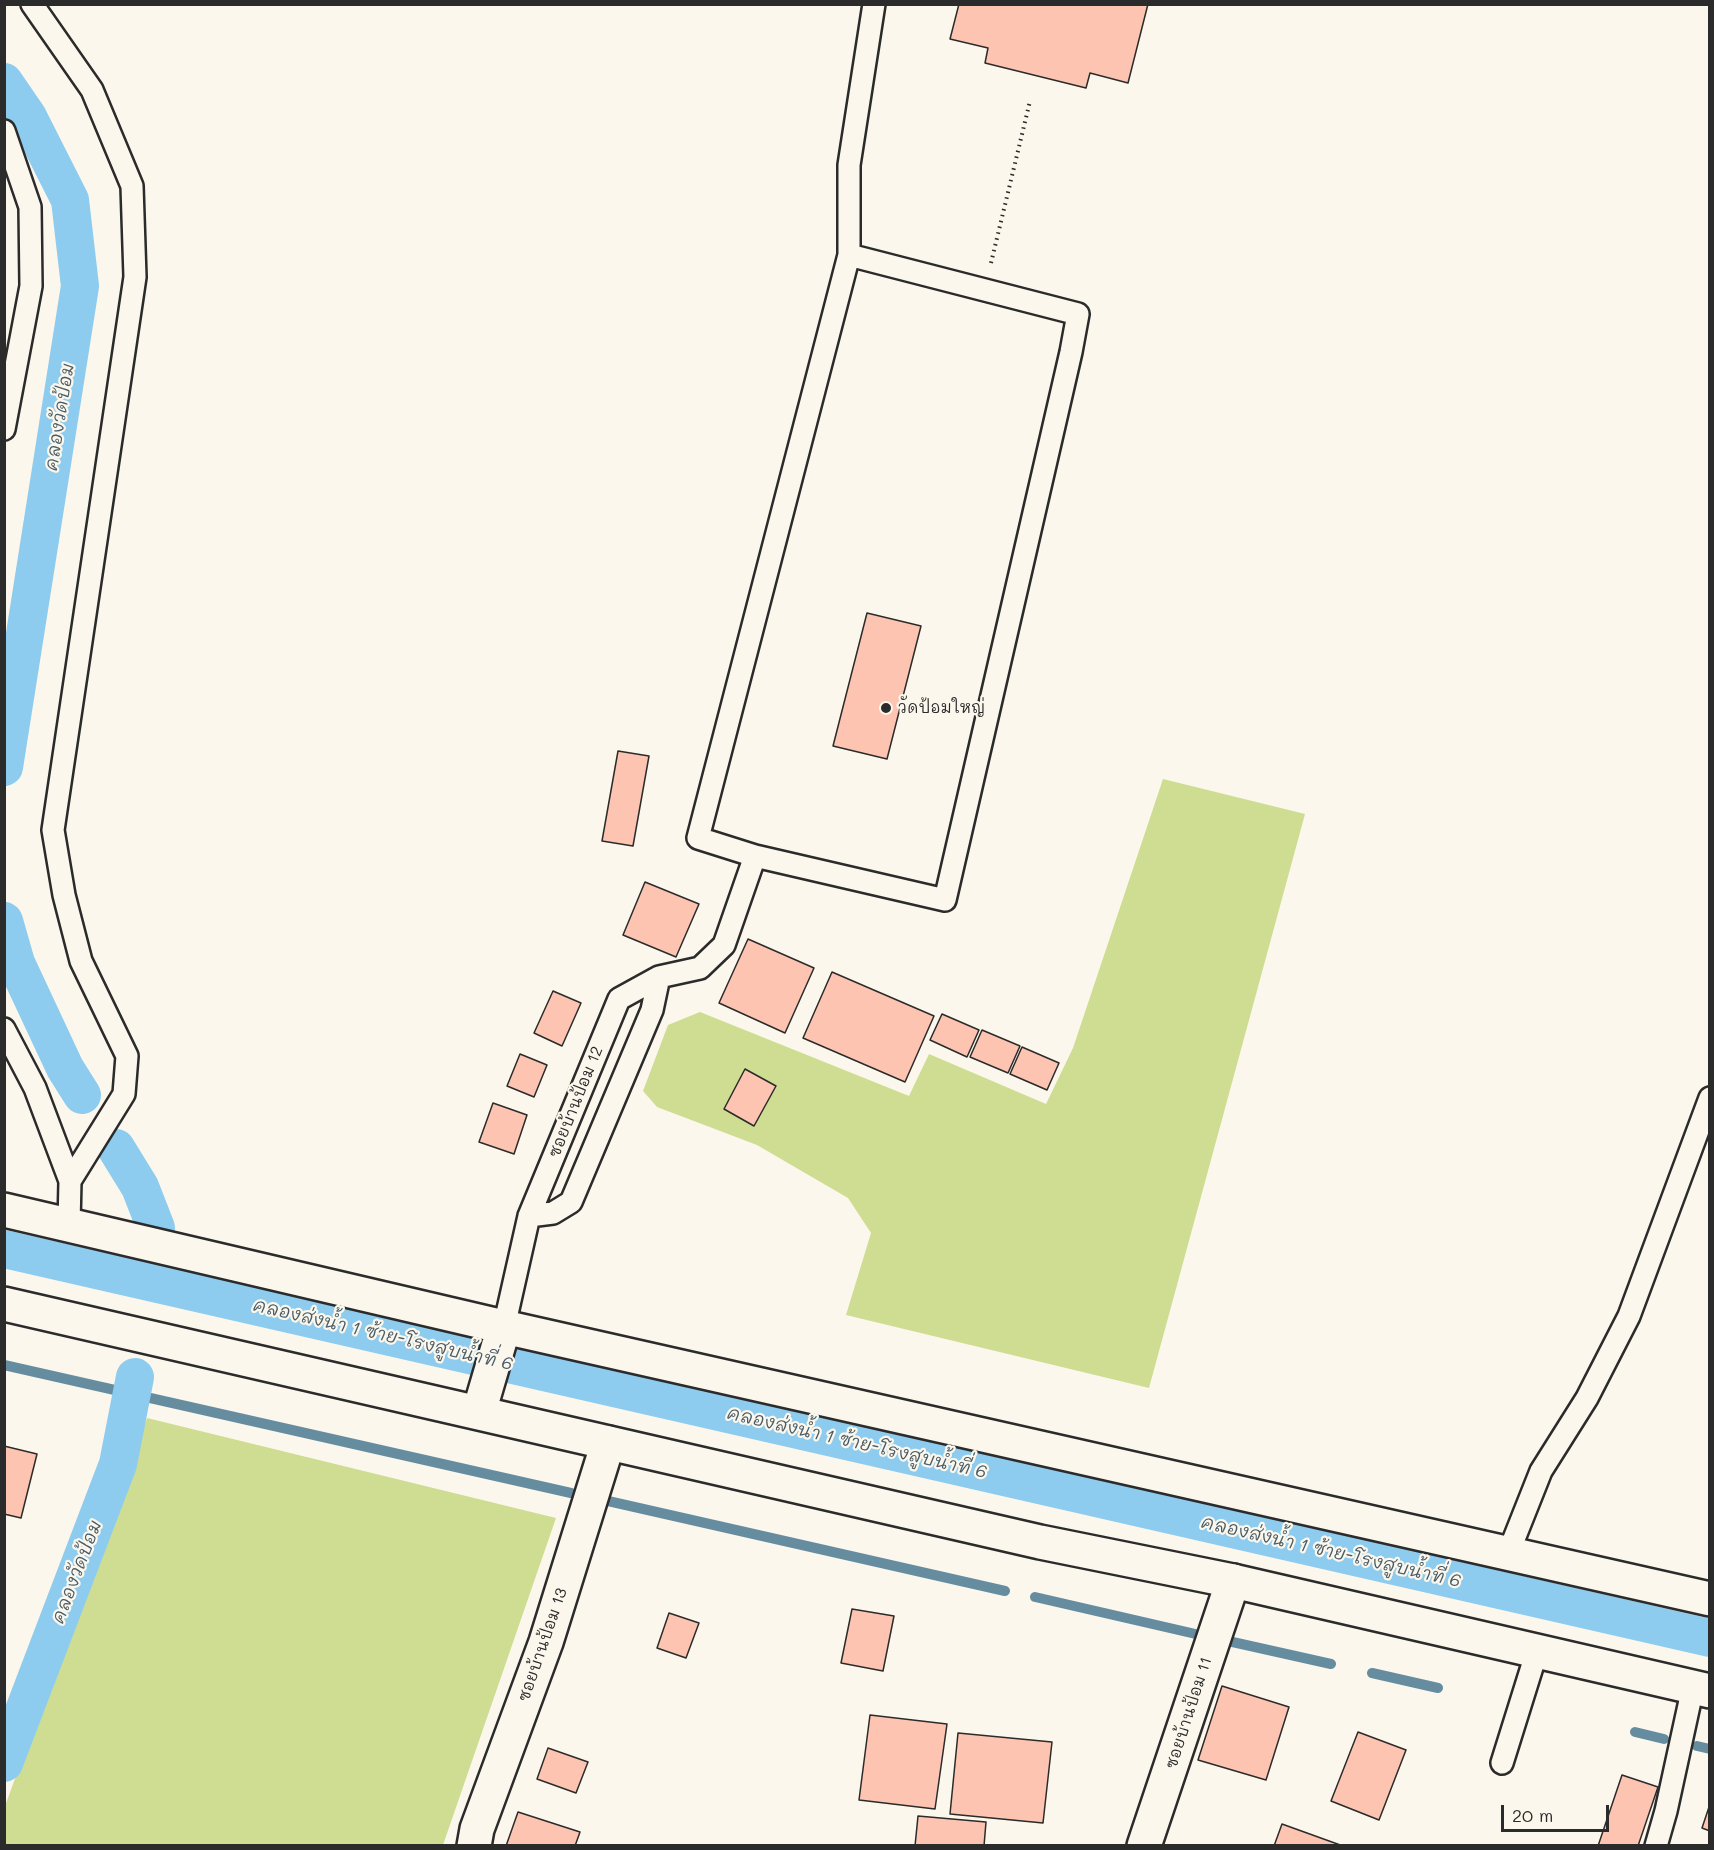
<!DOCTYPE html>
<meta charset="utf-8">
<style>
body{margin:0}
#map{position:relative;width:1714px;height:1850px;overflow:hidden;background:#fbf7ec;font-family:Mali,sans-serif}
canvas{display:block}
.frame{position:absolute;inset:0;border:6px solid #2b2b2b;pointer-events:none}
.scale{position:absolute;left:1501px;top:1805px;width:108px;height:27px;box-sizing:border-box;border:3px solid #2b2b2b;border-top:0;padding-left:8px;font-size:18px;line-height:21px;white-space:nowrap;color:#2b2b2b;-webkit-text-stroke:4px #fbf7ec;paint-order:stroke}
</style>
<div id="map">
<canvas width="1714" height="1850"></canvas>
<div class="frame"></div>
<div class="scale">20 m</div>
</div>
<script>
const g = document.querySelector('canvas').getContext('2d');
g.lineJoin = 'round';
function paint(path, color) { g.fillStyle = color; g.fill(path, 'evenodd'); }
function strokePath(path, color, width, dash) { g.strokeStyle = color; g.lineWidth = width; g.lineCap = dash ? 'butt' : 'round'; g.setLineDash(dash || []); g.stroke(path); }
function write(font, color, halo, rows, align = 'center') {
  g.font = font + ' Mali,"Playpen Sans Thai",sans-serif'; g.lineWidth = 4.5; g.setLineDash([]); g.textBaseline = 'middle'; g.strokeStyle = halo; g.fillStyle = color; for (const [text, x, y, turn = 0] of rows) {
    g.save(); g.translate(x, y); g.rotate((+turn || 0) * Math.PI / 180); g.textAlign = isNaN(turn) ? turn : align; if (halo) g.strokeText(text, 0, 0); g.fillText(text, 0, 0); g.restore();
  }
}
paint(new Path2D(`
 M1163 779 1305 814 1149 1388 846 1315 871 1233 848 1198 757 1145 657 1107 643 1091 668 1025 700 1012 909 1096 929 1054 1046 1104 1073 1048Z
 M147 1418 556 1518 443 1845H5V1806Z`), '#cedd91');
strokePath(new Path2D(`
 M4 1365 571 1493
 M608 1501 1005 1591
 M1035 1597 1200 1635
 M1228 1641 1331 1664
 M1372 1673 1438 1688
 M1635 1732 1664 1739
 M1697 1746 1710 1749`), '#668ca0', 10);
strokePath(new Path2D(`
 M4 82 28 117 70 200 80 286 4 767
 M4 921 16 963 65 1068 82 1095
 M116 1148 140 1187 156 1228
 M4 1249 1710 1638
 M4 1763 118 1464 135 1377`), '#8dccee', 38);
const building = new Path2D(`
 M959 4H1148L1128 83 1090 73 1086 88 985 63 988 48 950 39Z
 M867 613 921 626 887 759 833 746Z
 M618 751 649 756 633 846 602 841Z
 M645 882 699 904 676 957 623 935Z
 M748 939 814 968 785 1033 719 1003Z
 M832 972 934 1016 905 1082 803 1038Z
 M553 991 581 1003 562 1046 534 1033Z
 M942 1014 979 1030 967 1057 930 1040Z
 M982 1030 1020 1046 1008 1073 970 1057Z
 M1022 1047 1059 1063 1047 1090 1010 1074Z
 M520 1054 547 1065 534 1097 507 1086Z
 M745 1069 776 1086 754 1126 724 1109Z
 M493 1103 527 1115 514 1154 479 1142Z
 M4 1446 37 1454 21 1518 4 1514Z
 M852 1609 894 1616 883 1671 841 1663Z
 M669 1613 699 1623 686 1658 657 1648Z
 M1222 1686 1289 1707 1266 1780 1198 1760Z
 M870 1715 947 1724 935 1809 859 1800Z
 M1358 1732 1406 1750 1379 1820 1331 1801Z
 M958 1733 1052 1742 1043 1823 950 1814Z
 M548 1748 588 1762 576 1793 537 1779Z
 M1622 1775 1658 1787 1638 1846H1598Z
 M1710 1804V1831L1702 1828Z
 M518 1812 580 1832 575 1846H506Z
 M918 1816 986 1822 984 1846H915Z
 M1282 1824 1343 1846H1274Z`);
paint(building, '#fcc4b1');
strokePath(building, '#2b2b2b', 1.5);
const lane = new Path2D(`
 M32 4 92 90 132 186 135 277 53 830 64 895 81 961 127 1056 124 1094 70 1181
 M4 131 30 207 31 286 4 429
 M849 255 1078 314 1071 352 945 900 755 856 698 838Z
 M849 255V165L874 4
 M4 1029 35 1088 70 1181 69 1224
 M529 1216 553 1213 571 1202 652 1010 659 977
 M504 1327 529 1216 619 999 659 977 700 968 724 945 755 856
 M1508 1554 1541 1471 1587 1398 1629 1316 1710 1098
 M1502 1763 1537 1651
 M1656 1846 1666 1811 1693 1687`);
const street = new Path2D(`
 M4 1210 504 1327 1710 1599
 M479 1412 504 1327
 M474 1846 477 1829 546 1642 608 1443
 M1144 1846 1233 1581`);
const secondary = new Path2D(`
 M4 1304 1040 1542 1233 1581 1710 1691`);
strokePath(lane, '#2b2b2b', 26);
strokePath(street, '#2b2b2b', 38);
strokePath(secondary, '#2b2b2b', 38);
strokePath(new Path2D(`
 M991 263 1030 101`), '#2b2b2b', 4, [1.5, 4.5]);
strokePath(lane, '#fbf7ec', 21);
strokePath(street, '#fbf7ec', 33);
strokePath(secondary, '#fbf7ec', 33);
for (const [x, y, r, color] of [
 [886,708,6,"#2b2b2b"]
]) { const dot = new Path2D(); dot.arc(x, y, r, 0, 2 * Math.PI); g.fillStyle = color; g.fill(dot); strokePath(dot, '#fbf7ec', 2); }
write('16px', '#2b2b2b', '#fbf7ec', [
 ["วัดป้อมใหญ่",898,708]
], 'left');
write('16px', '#2b2b2b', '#fbf7ec', [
 ["ซอยบ้านป้อม 12",576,1102,-68],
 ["ซอยบ้านป้อม 13",543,1645,-71],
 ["ซอยบ้านป้อม 11",1189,1713,-72]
]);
write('italic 18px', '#485b66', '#fbf7ec', [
 ["คลองวัดป้อม",60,417,-81],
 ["คลองส่งน้ำ 1 ซ้าย-โรงสูบน้ำที่ 6",383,1335,13],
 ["คลองส่งน้ำ 1 ซ้าย-โรงสูบน้ำที่ 6",857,1443,13],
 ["คลองส่งน้ำ 1 ซ้าย-โรงสูบน้ำที่ 6",1331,1552,13],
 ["คลองวัดป้อม",77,1572,-69]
]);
</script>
